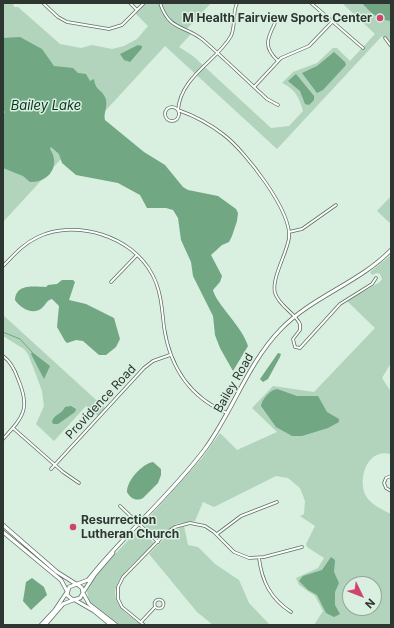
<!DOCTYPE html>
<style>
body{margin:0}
#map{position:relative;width:394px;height:628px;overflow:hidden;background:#d9efe0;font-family:Inter,sans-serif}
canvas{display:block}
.frame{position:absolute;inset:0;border:4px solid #2d3630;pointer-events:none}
.north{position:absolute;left:342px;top:576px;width:40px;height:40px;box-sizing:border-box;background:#d9efe0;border:1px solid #94a59a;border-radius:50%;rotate:133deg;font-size:11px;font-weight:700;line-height:16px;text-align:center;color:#2d3630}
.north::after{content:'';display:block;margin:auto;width:14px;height:18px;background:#d04270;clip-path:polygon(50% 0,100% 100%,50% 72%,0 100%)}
</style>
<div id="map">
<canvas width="394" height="628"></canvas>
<div class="frame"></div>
<div class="north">N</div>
</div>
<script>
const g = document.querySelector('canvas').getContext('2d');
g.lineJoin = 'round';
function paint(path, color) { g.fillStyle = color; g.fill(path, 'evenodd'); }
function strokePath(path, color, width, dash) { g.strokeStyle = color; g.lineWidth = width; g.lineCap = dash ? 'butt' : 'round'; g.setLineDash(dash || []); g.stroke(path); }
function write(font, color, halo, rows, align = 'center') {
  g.font = font + ' Inter,sans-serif'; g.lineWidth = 3; g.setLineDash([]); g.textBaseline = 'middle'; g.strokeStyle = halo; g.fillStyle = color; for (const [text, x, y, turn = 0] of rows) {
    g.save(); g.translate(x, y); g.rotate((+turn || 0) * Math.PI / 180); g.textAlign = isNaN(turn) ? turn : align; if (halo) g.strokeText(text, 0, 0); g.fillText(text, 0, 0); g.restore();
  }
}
paint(new Path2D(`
 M3 3H13L14 7H18L60 44 81 48 92 45 112 49 124 46 137 39 148 26 135 13 144 3H211L185 31 192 33 179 47 193 56 271 128 289 126 303 111C299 97 295 89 282 83L293 72 317 63 333 48H337L350 61 375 34 342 3H391V46L382 36 277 149 165 46 3 222Z
 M391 196V224L377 211Z
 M391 255V363L382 378 391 392V454C365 447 356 484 368 499 374 506 383 510 391 514V625H314L323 611 315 596 299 585 296 578 318 568 324 558 307 547 306 544 315 526 300 516 304 514 305 501 300 488 288 478 276 476 214 507 203 502 195 521 176 524 159 538 146 528 144 523 202 458 220 433 237 450 277 432 252 408 273 386 314 392 375 328 347 301 380 282 382 279 380 274 377 273 372 275 370 272ZM350 584H374V608H350Z
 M3 315 105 408 98 416 86 406 54 441 36 424 44 406 42 391 38 380 28 354 24 349 3 336Z
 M184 526 188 545 198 547 215 564 239 580 249 603 270 625H213L197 612 149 554 170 533Z
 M138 530 143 531 154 543C141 561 99 583 122 609 127 615 135 619 141 625H119L89 602 87 591 97 573Z`), '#b2d3bc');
paint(new Path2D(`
 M362 3H391V21C378 20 370 12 362 3Z
 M20 37 42 49 54 66 73 68 78 73 86 74 90 81 94 79C95 90 101 89 105 97 109 105 103 113 105 120L144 152 165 165 183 187 188 190 218 196 236 209 238 213 237 221 232 236 229 242 222 245 211 255 222 276 220 282 213 290C216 304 242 326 248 346L233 371 220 348 215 335 213 316 193 276 191 262 181 240 178 218 173 210 166 208H147L140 195 118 183 76 175 62 163 59 154 51 147 50 149C61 165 49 183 30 182L23 176 3 168V115L5 112 3 110V38Z
 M138 45 142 46V48L130 62 124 60 120 54Z
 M334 52 345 62 346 65 323 90 317 93 302 73 317 66Z
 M296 74 314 96V100L309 105 305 104 300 91 288 81Z
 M62 280H73L75 282 69 300 86 304 114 318 120 339 116 347 106 355H99L83 341 76 340 67 343 65 341 57 327 59 306 52 299C47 300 46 304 43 307 34 316 21 309 15 300 16 283 35 287 46 287L48 285 57 284Z
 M32 352 50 366 44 379 31 354Z
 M278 353 281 354 280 357 268 379 263 382 260 379Z
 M277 389 297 396H318L327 412 339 419V422L328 428 302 436H292L276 427 261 406C262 399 270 390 277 389Z
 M71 406 76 409 75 412 58 424H53L52 421C55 414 62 414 65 407Z
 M153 462 161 469V475L158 483 143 498C136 502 130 498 127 492 127 480 142 464 153 462Z
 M331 557 335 560 334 572 339 583 335 592V605L340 614 334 617 326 613 317 595 308 590 299 581 303 576 322 570Z
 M32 578 44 587 47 595 31 610 23 601 26 582Z`), '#71a783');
strokePath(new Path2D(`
 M3 332 20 339 32 352`), '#71a783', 1);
const minor = new Path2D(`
 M43 3 58 17 67 22 109 29 122 25 144 3
 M130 3 137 10
 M160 3C169 31 185 25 203 40 225 59 245 79 267 99L278 105
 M237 3C232 14 236 25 231 36 216 62 181 76 178 110 195 116 210 124 224 135 245 151 292 211 289 238 287 253 271 279 275 293 279 306 294 312 300 324V330L293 339 295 347 300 348 340 304 372 284 376 278
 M311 3 363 48
 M275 23C267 39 263 47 278 61
 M385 38 391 46
 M254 87 281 58 309 46 333 21
 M165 114a7 7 0 1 1 14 0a7 7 0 1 1-14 0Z
 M289 232 302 229 336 205
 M3 266C14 255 23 244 38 237 76 219 132 236 152 274 161 290 162 309 164 327 170 367 189 397 227 413
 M111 282 137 255
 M3 356C11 362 15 370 18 379 31 409 23 417 3 439
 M13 428 63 472 79 483
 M51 469 144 368 153 361 170 355
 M391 476 386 478 384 483 386 488 391 491
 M120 506 158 542
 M217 534 241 516 277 502
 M259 558C262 582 271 599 291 612
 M154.5 604a4.5 4.5 0 1 1 9 0a4.5 4.5 0 1 1-9 0Z
 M141 622 155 607
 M144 625 122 607 118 599V587L123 577 166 533 175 527 190 523 205 526 214 532 234 552 249 558 264 557 302 547`);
const secondary = new Path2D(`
 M3 525 57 572 76 584
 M3 532 61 580 67 591
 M77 584 82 588 83 593 80 598 73 600 67 595 69 587 88 580C124 534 170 496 205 449 233 411 247 364 281 329 313 296 359 283 391 250
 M84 591 95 574 113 553
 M83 593 89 604 116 625
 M75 600 94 611 111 625
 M41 625 55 610 67 592
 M45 625 63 604 73 600`);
strokePath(minor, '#5d7063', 3.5);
strokePath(secondary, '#5d7063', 4.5);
strokePath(minor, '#fff', 2);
strokePath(secondary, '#fff', 3);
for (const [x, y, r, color] of [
 [380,18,4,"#d04270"],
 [73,527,4,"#d04270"]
]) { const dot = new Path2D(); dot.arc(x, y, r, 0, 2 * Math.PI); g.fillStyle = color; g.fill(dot); strokePath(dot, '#d9efe0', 1.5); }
write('bold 12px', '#2d3630', '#d9efe0', [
 ["M Health Fairview Sports Center",372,18],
 ["Resurrection",81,520,"left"],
 ["Lutheran Church",81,534,"left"]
], 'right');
write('12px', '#2d3630', '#d9efe0', [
 ["Bailey Road",234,383,-60],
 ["Providence Road",101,402,-47]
]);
write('italic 13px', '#07341c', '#d9efe0', [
 ["Bailey Lake",46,106]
]);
</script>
